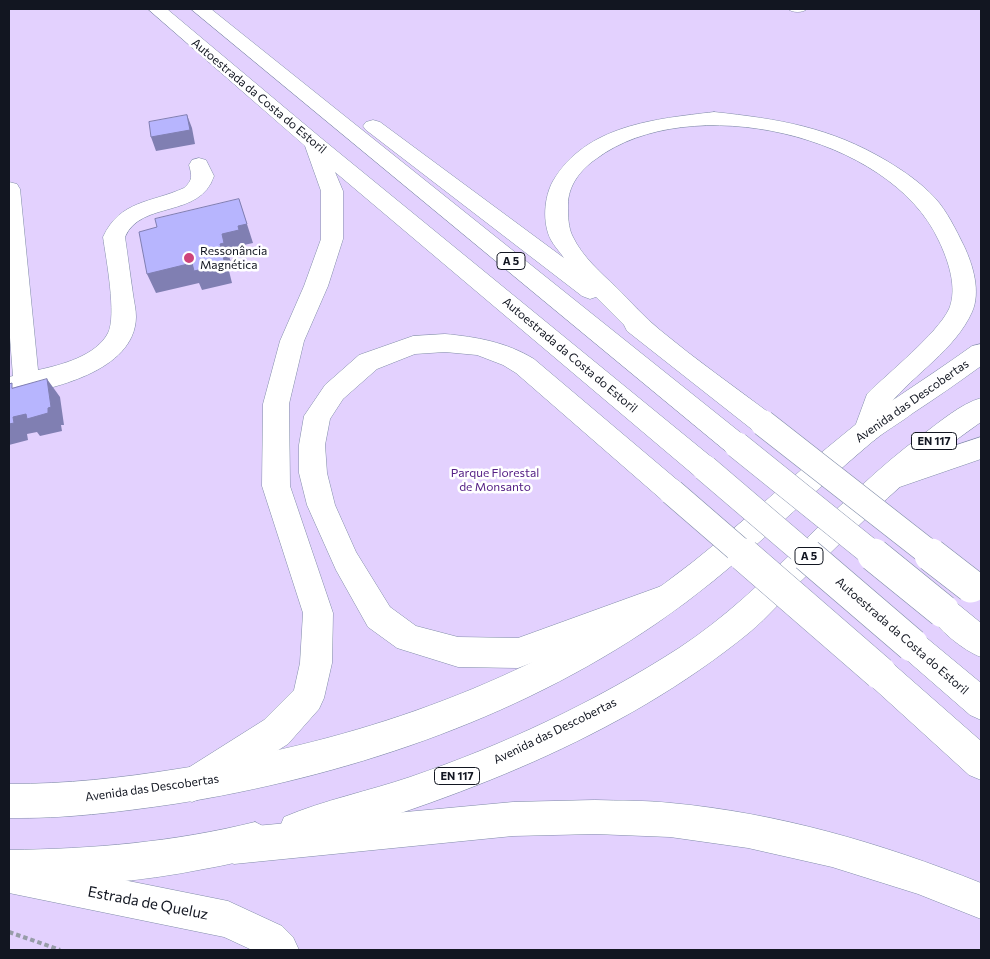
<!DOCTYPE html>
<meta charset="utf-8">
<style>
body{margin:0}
#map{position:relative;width:990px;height:959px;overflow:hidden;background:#ebf0fd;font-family:Commissioner,sans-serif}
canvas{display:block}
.frame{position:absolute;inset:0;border:10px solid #121621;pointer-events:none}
</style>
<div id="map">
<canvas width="990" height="959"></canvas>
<div class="frame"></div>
</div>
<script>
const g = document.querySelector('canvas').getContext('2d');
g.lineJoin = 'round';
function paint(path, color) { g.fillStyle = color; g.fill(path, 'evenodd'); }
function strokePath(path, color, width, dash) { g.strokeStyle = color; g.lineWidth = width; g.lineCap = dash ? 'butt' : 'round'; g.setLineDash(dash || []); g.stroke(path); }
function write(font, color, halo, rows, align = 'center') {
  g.font = font + ' Commissioner,sans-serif'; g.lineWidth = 5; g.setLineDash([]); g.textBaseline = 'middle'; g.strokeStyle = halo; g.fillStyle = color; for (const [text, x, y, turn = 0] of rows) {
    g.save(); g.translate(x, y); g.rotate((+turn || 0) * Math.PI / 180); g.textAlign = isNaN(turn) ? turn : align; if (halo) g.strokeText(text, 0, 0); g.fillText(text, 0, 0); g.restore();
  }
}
paint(new Path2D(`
 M9 9H981V950H9Z`), '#e3d1fe');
const lane = new Path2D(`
 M788 9H807C803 13 792 13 788 9Z`);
const street = new Path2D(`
 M199 158 206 160 214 176C200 219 141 200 125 237 128 256 130 275 133 294 134 302 136 309 136 317 135 372 51 389 9 397V377L13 376 9 325V182L17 184 20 189 38 370C61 365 96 356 108 333 117 316 106 258 103 237 120 200 151 203 184 188 193 180 192 176 189 165L192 160Z`);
const secondary = new Path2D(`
 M9 857 228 901 282 926 293 937 299 950H252L224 937 9 893Z`);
const primary = new Path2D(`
 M981 344V366C959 382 936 398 913 413 900 423 885 431 872 442 801 502 735 570 657 623 514 721 343 777 174 804 119 812 64 819 9 818V784C66 784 121 778 177 769 338 745 498 693 635 604 714 552 781 484 855 425 868 415 882 407 896 398 921 381 947 364 972 346Z
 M981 398V422C914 468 859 526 800 582 783 599 768 617 750 632 619 739 456 799 296 846L284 841 279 829 284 817C324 800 369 791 410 777 504 745 595 702 679 648 769 589 835 499 922 435 940 422 960 404 981 398Z
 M255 822 267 828 273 840 267 852C247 861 226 865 204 869 140 882 74 887 9 886V850C93 849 174 842 255 822Z`);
const highway = new Path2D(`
 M148 9H167L321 138 715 460 719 468 715 476 705 479 695 476 335 172 343 191V239L328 286 304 341 289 404 290 486 333 613 332 663 324 698 319 709 288 744 204 797 192 802 180 797 175 785 180 773 264 720 294 690 300 663 303 613 262 486 263 404 280 341 304 286 321 239V191L305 146Z
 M191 9H211L746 437 750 445 746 453 737 456 728 453Z
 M714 112C779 119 830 127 887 161 905 172 920 182 935 198 947 211 956 230 964 246 973 265 981 292 972 312 955 350 915 373 889 405 882 413 881 429 875 440L866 443 857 440 853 432 867 394C888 373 937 334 949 309 958 288 948 260 939 241 890 134 689 89 596 159 580 170 568 186 568 205 568 215 568 228 573 237 582 256 601 273 616 287 630 301 644 317 660 330 696 360 735 387 772 415L776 423 772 431 763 434 754 431 627 331 624 325 596 297 590 299 582 296 366 130 363 126 366 122 373 120 380 122 564 258C560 252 554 246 551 240 542 223 544 197 553 181 586 125 655 119 714 112Z
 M445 334C477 337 506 342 534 359L682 484 686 492 682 500 672 504 662 500 516 373 503 365 477 355 445 352 415 354 377 369 343 399 330 419 325 445 327 473 335 505 356 552 390 607 416 626 458 637 518 638 667 584 678 588 682 598 678 608 518 668 458 667 397 648 368 627 336 570 307 505 299 473V445L304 416 325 385 359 355 413 336Z
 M981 437V459L891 490 881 486 877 478 881 470Z
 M943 597 954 601 981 623V657C964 651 935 628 928 611L932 601Z
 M912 630 923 635 981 683V720L970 715 901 655 897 645 901 635Z
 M880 658 891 662 981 741V780L969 775 869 684 864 673 869 662Z
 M595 800C620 801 646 800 671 803 778 813 881 843 981 883V919L918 894 832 867 748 848 670 837 595 834 513 836 234 864 222 858 216 846 222 834 234 828 513 802Z`);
strokePath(lane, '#818da9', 1);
strokePath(street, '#818da9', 1);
strokePath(secondary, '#818da9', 1);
strokePath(primary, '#818da9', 1);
strokePath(highway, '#818da9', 1);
strokePath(new Path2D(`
 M9 932 60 950`), '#979ca8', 4, [4.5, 3]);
paint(lane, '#fff');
paint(street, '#fff');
paint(secondary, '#fff');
paint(primary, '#fff');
paint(highway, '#fff');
const highwayBridgeFar1 = new Path2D(`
 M763 423 933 556
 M737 445 875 556
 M705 468 808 556
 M672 492 746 556`);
const highwayBridge = new Path2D(`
 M744 555 880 673
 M807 555 912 645
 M874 555 943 611
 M931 555 971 586`);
strokePath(highwayBridgeFar1, '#818da9', 27, []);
strokePath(highwayBridge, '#818da9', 34, []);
strokePath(highwayBridgeFar1, '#fff', 26);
strokePath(highwayBridge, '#fff', 33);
paint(new Path2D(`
 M187 115 192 128 195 144 156 151 151 137Z
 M239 199 253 243 244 245 245 249 228 253 231 262 227 263 232 283 202 290 199 283 156 293 147 274 220 244 222 234 238 226Z
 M47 379 60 397 64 425H61L62 431 40 436 37 432 27 434 28 440 9 445V424L13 417Z`), '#807fb2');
const building = new Path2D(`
 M187 115 190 130 151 137 149 122Z
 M239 199 247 224 238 226 239 230 222 234 224 243 220 244 225 264 194 271 192 263 147 274 139 232 157 227 155 219Z
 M47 379 51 407 48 408V413L27 419 26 414 13 417 14 423 9 424V384L12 383V388Z`);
paint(building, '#b7b5fe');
strokePath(building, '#807fb2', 1);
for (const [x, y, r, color] of [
 [189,258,6,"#ce447b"]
]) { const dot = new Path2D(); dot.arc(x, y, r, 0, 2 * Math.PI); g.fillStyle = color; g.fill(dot); strokePath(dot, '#fff', 2); }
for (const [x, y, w] of [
 [511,261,28],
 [934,441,45],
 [809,556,28],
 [457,776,45]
]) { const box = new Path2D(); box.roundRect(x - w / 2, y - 8.5, w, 17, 4); g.fillStyle = '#fff'; g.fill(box); strokePath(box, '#121621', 1); }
write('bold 11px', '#121621', null, [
 ["A 5",511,261],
 ["EN 117",934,441],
 ["A 5",809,556],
 ["EN 117",457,776]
]);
write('12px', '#121621', '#fff', [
 ["Autoestrada da Costa do Estoril",259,96,40],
 ["Autoestrada da Costa do Estoril",570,355,40],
 ["Avenida das Descobertas",912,401,-35],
 ["Autoestrada da Costa do Estoril",902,636,41],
 ["Avenida das Descobertas",555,731,-26],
 ["Avenida das Descobertas",152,788,-8]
]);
write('12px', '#121621', '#fff', [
 ["Ressonância",200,251],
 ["Magnética",200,265]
], 'left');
write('12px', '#552085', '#fff', [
 ["Parque Florestal",495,473],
 ["de Monsanto",495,487]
]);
write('15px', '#121621', '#fff', [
 ["Estrada de Queluz",148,903,11]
]);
</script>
